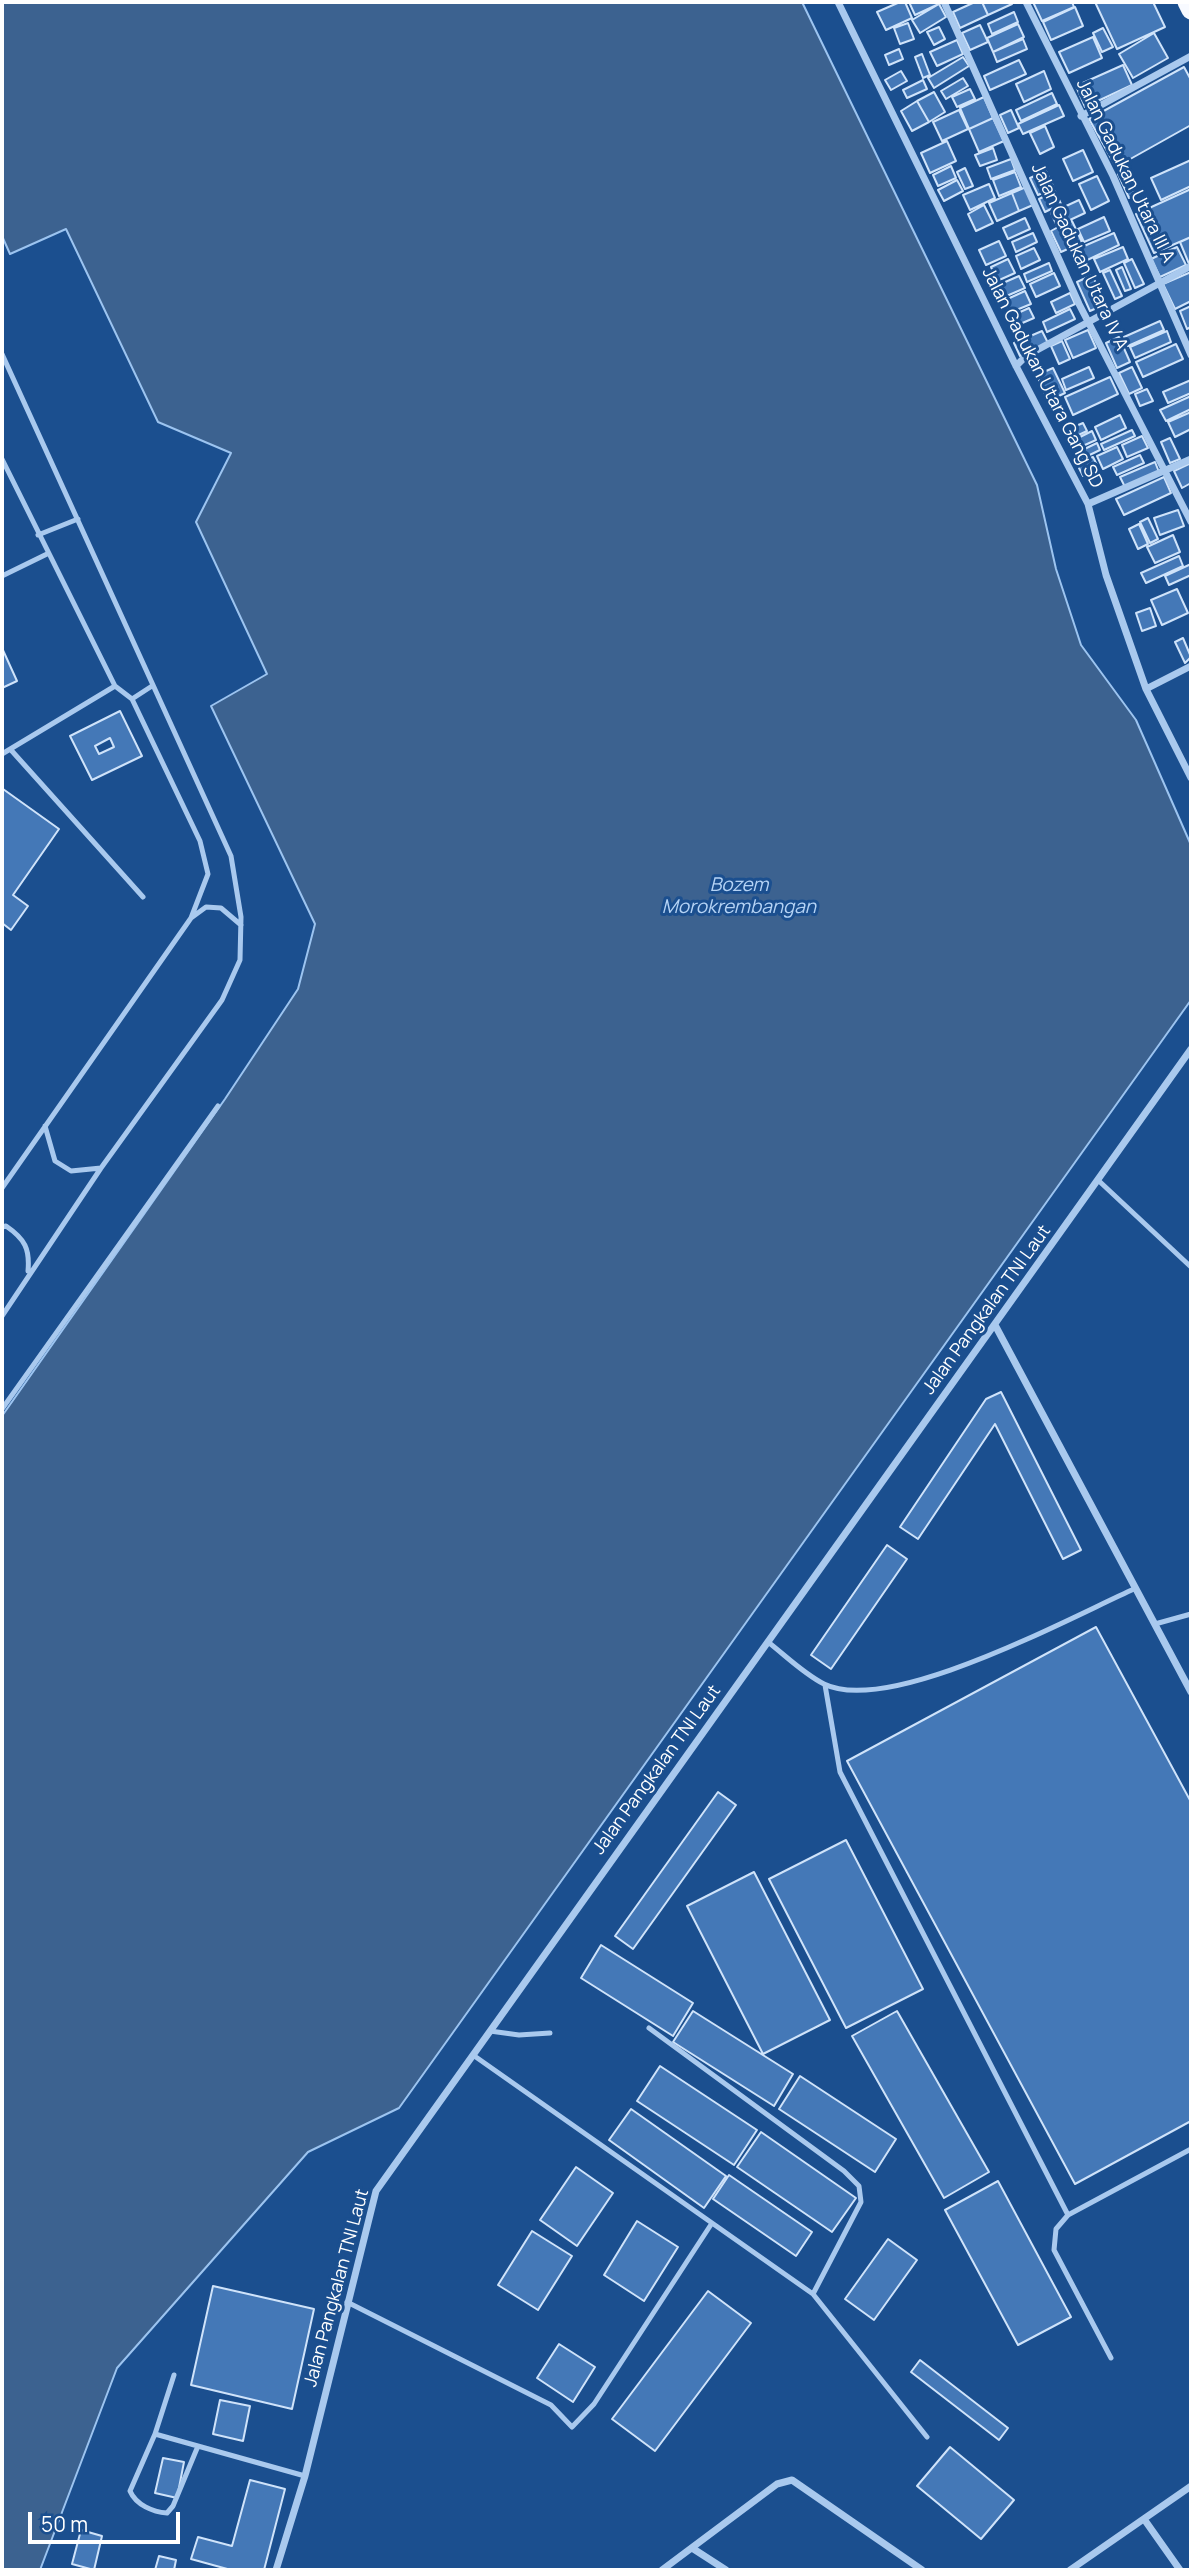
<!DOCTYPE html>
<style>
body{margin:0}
#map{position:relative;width:1193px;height:2572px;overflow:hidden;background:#1b4f8f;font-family:Manrope,sans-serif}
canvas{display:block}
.frame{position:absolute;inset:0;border:4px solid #fff;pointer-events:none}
.scale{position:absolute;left:28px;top:2512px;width:152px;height:32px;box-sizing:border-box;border:4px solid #fff;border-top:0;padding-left:9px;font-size:21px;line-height:24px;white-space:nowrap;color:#fff;-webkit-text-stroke:5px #1b4f8f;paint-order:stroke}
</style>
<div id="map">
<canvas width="1193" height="2572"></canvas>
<div class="frame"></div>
<div class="scale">50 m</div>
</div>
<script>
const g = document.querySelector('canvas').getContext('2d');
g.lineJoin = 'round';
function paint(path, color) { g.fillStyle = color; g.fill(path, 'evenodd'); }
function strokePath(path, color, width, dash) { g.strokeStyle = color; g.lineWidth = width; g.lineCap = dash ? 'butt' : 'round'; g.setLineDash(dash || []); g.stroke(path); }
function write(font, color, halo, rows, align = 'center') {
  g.font = font + ' Manrope,sans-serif'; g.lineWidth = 6; g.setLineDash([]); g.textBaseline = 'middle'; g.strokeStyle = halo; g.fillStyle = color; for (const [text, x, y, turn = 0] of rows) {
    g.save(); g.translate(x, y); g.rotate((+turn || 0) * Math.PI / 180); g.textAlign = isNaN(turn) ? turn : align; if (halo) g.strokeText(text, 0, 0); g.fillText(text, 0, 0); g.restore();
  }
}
const water = new Path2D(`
 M2 2H802L1037 485 1056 569 1081 645 1136 720 1191 845V1000L399 2108 308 2152 117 2368 40 2570H2V1416L225 1099 298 989 315 924 211 706 267 674 196 522 231 453 158 422 66 229 10 254 2 236Z`);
paint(water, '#3c6290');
strokePath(water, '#9cc4f0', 2);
const building = new Path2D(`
 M900 2H905L912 18 886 30 877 12Z
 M909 2H940L941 3 915 15Z
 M975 2H982L988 15 960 28 953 12Z
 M982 2H1011L1012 4 988 15Z
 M1033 2H1072L1074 7 1042 21Z
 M1095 2H1153L1165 27 1117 49Z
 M939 4 946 17 920 33 912 20Z
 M1075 7 1083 26 1051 40 1043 22Z
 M1014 12 1018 22 992 34 988 24Z
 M908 23 914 39 900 44 894 28Z
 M1018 24 1024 37 993 52 987 38Z
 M980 25 988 42 970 50 962 33Z
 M939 27 945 39 934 45 927 32Z
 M1103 28 1113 47 1102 52 1093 33Z
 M1154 33 1168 58 1133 78 1119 54Z
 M1093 37 1102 58 1069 73 1059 52Z
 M1023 39 1027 49 997 62 993 52Z
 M957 40 963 54 937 66 930 52Z
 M899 49 903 59 889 65 885 55Z
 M922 54 930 75 923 78 915 57Z
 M963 57 969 66 934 88 928 78Z
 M1019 60 1026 74 990 90 984 76Z
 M1123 65 1132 85 1085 107 1076 86Z
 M1184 67 1191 80V125L1116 167 1089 119Z
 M901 71 907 81 891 90 885 80Z
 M1044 71 1051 89 1024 102 1016 84Z
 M963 78 968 86 946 99 941 91Z
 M923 80 927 89 907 98 903 90Z
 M970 89 975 99 957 107 952 97Z
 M934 92 945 112 929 122 917 101Z
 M1052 93 1057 104 1021 121 1016 110Z
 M984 97 993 118 969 129 960 108Z
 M917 101 929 122 912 131 901 111Z
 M1059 105 1064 116 1023 134 1018 124Z
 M959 110 968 129 942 141 933 122Z
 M1011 110 1019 128 1008 133 1000 115Z
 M993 118 1004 141 979 152 969 129Z
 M1045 126 1054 147 1040 154 1030 133Z
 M947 141 956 161 930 173 921 153Z
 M993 148 997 160 980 166 975 155Z
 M1083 150 1093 172 1073 181 1063 159Z
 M1011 159 1015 170 991 179 987 168Z
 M1191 160V186L1161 200 1151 178Z
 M951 166 956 178 938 186 933 175Z
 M965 168 973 186 965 189 957 172Z
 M1046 171 1054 188 1038 195 1030 178Z
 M1125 171 1135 195 1129 198 1118 174Z
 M1015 172 1021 187 999 196 993 180Z
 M1097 176 1109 201 1091 210 1079 184Z
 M957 180 963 191 944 201 938 190Z
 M989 184 995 198 970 210 963 195Z
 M1026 187 1033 205 1019 211 1012 193Z
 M1191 189V237L1154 253 1136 214Z
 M1055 191 1061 204 1045 212 1039 199Z
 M1012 193 1019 211 997 221 989 203Z
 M1079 200 1085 213 1057 226 1051 213Z
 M984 205 993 223 976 231 968 214Z
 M1104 217 1110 231 1084 242 1078 229Z
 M1025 218 1030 229 1008 239 1003 228Z
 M1072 221 1082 242 1072 246 1063 226Z
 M1060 226 1070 248 1061 252 1051 231Z
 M1033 233 1037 242 1016 252 1012 242Z
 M1114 233 1119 245 1081 263 1075 250Z
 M1191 237V263L1189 264 1180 242Z
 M999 241 1006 256 986 265 979 250Z
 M1123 247 1128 259 1100 272 1094 259Z
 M1177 247 1186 265 1160 277 1151 259Z
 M1034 248 1040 260 1021 269 1016 256Z
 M1008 259 1015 273 997 281 991 267Z
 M1132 259 1144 284 1135 288 1124 263Z
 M1049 263 1052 271 1027 282 1024 274Z
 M1122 267 1131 289 1125 291 1116 270Z
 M1110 270 1122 296 1115 299 1103 273Z
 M1191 272V301L1175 309 1163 284Z
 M1054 273 1060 286 1036 297 1030 284Z
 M1092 275 1106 304 1090 311 1077 282Z
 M1019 276 1025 288 1002 298 996 286Z
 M1025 291 1031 304 1009 313 1003 301Z
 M1070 293 1075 304 1056 313 1051 302Z
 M1191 306V327L1187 329 1180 311Z
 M1029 308 1034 318 1013 327 1009 317Z
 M1070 309 1075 319 1047 332 1043 322Z
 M1160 321 1164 330 1128 346 1124 337Z
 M1088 330 1096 348 1073 358 1065 340Z
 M1042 331 1048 343 1020 356 1014 343Z
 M1167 331 1171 342 1135 358 1130 347Z
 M1119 337 1130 362 1117 368 1106 343Z
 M1062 341 1070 359 1059 364 1051 346Z
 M1176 344 1183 359 1143 377 1136 362Z
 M1089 367 1094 378 1066 390 1062 379Z
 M1132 367 1142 388 1129 394 1119 373Z
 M1053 368 1065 393 1048 401 1037 375Z
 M1110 377 1118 394 1073 415 1065 397Z
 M1191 380V393L1168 403 1163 392Z
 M1147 389 1153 401 1140 406 1135 394Z
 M1191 396V409L1166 421 1160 410Z
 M1191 412V429L1175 437 1168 422Z
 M1120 415 1126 428 1101 440 1095 427Z
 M1083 423 1087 431 1068 440 1064 431Z
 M1132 430 1135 436 1104 450 1101 444Z
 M1092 431 1096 440 1076 449 1072 441Z
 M1142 436 1148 448 1127 457 1122 445Z
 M1170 438 1180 459 1170 463 1161 442Z
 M1097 443 1100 450 1077 461 1074 454Z
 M1117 447 1123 459 1103 469 1097 456Z
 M1140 455 1144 463 1117 475 1113 467Z
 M1093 457 1099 469 1083 476 1077 464Z
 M1155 462 1159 472 1125 487 1120 477Z
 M1191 463V483L1182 488 1174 471Z
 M1164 477 1171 493 1124 515 1116 499Z
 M1178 510 1184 526 1160 535 1154 518Z
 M1148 518 1158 539 1150 543 1140 522Z
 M1139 524 1148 544 1138 549 1129 529Z
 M1173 535 1180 552 1155 563 1147 547Z
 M1179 556 1183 566 1146 583 1141 573Z
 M1191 564V575L1169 585 1165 576Z
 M1177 589 1188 613 1162 625 1151 600Z
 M1150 608 1156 626 1142 631 1136 613Z
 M1183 638 1191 657 1185 663 1175 642Z
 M2 648 17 681 2 688Z
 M120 711 142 756 92 780 70 736ZM110 738 114 747 99 754 95 746Z
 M3 789 59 829 13 895 28 906 11 930 2 923Z
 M1001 1392 1081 1550 1063 1559 995 1424 918 1539 900 1527 986 1399Z
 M887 1545 907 1559 831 1669 811 1655Z
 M1096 1627 1191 1802V2121L1075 2184 847 1761Z
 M718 1792 736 1805 633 1949 615 1936Z
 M846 1840 923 1989 846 2028 769 1879Z
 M754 1872 830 2020 763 2054 687 1906Z
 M601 1945 693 2003 673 2036 581 1978Z
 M693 2011 793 2074 774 2106 673 2042Z
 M897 2011 989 2172 944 2198 852 2036Z
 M660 2066 757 2130 734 2165 637 2101Z
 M800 2076 896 2139 875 2172 779 2109Z
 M631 2109 726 2176 704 2208 609 2140Z
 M761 2132 856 2198 832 2232 737 2167Z
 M576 2167 613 2193 577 2246 540 2220Z
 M729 2175 812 2232 796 2256 713 2199Z
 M998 2181 1071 2317 1018 2345 945 2210Z
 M637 2221 678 2247 644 2301 604 2275Z
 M532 2231 572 2256 538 2310 498 2285Z
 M888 2239 917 2260 874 2320 845 2299Z
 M213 2286 314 2309 292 2409 191 2385Z
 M708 2291 751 2323 655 2451 612 2419Z
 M559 2344 595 2367 573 2402 537 2378Z
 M920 2360 1008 2428 999 2440 911 2372Z
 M220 2400 250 2406 243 2441 213 2434Z
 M950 2447 1014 2500 981 2539 917 2486Z
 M163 2458 184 2462 177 2498 155 2493Z
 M250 2480 285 2489 264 2570H231L191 2559 198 2537 232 2546Z
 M81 2530 102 2536 94 2570 72 2564Z
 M159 2556 176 2560 174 2570H155Z`);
paint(building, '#4478b7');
strokePath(building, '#cfe3fa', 2);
strokePath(new Path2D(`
 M2 354 231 856 241 917 240 960 222 1000 101 1168 2 1316
 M2 459 115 686 132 699 200 841 208 874 191 918 2 1188
 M38 535 78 519
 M2 576 47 554
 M132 699 152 686
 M11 750 143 897
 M2 754 115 686
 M191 918 206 907 221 908 241 925
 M45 1126 55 1161 71 1171 101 1168
 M1099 1181 1191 1267
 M2 1227 6 1226C25 1239 30 1249 28 1271
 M2 1409 218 1106
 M1155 1624 1191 1614
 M768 1642C786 1656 804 1674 824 1684 889 1716 1069 1618 1134 1589
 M825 1685 840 1772 1068 2215
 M649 2028 844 2171 859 2186 861 2202 813 2294
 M490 2031 519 2035 550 2033
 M473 2055 813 2294 927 2437
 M347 2302 551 2405 572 2427 594 2404 712 2223
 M1111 2358 1054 2250 1056 2229 1068 2215 1191 2149
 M174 2375 155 2434 130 2491C136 2505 153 2512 167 2513L173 2506 198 2446
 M155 2434 305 2476`), '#a9c9ee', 5);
strokePath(new Path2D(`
 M838 2 1016 366 1088 504 1106 575 1146 689 1191 778
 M944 2 1079 304 1191 522
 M1026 2 1113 176 1191 355
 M1081 116 1191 56
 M1016 366 1026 356 1191 266
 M1088 504 1191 459
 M1146 689 1191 666
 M995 1325 1191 1692
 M1144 2519 1180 2570
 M692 2548 726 2570
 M276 2570 305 2476 376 2191 1191 1049
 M662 2570 777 2484 792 2480 922 2570
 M1070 2570 1191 2486`), '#a9c9ee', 7);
strokePath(new Path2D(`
 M1187 2 1191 10`), '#f8faff', 19);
write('18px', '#fff', '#1b4f8f', [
 ["Jalan Gadukan Utara III A",1125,171,64],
 ["Jalan Gadukan Utara IV A",1079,257,65],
 ["Jalan Gadukan Utara Gang SD",1042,378,63],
 ["Jalan Pangkalan TNI Laut",987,1310,-54],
 ["Jalan Pangkalan TNI Laut",657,1770,-54],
 ["Jalan Pangkalan TNI Laut",337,2288,-75]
]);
write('italic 19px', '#b5d3f5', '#1b4f8f', [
 ["Bozem",739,886],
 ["Morokrembangan",739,908]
]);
</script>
